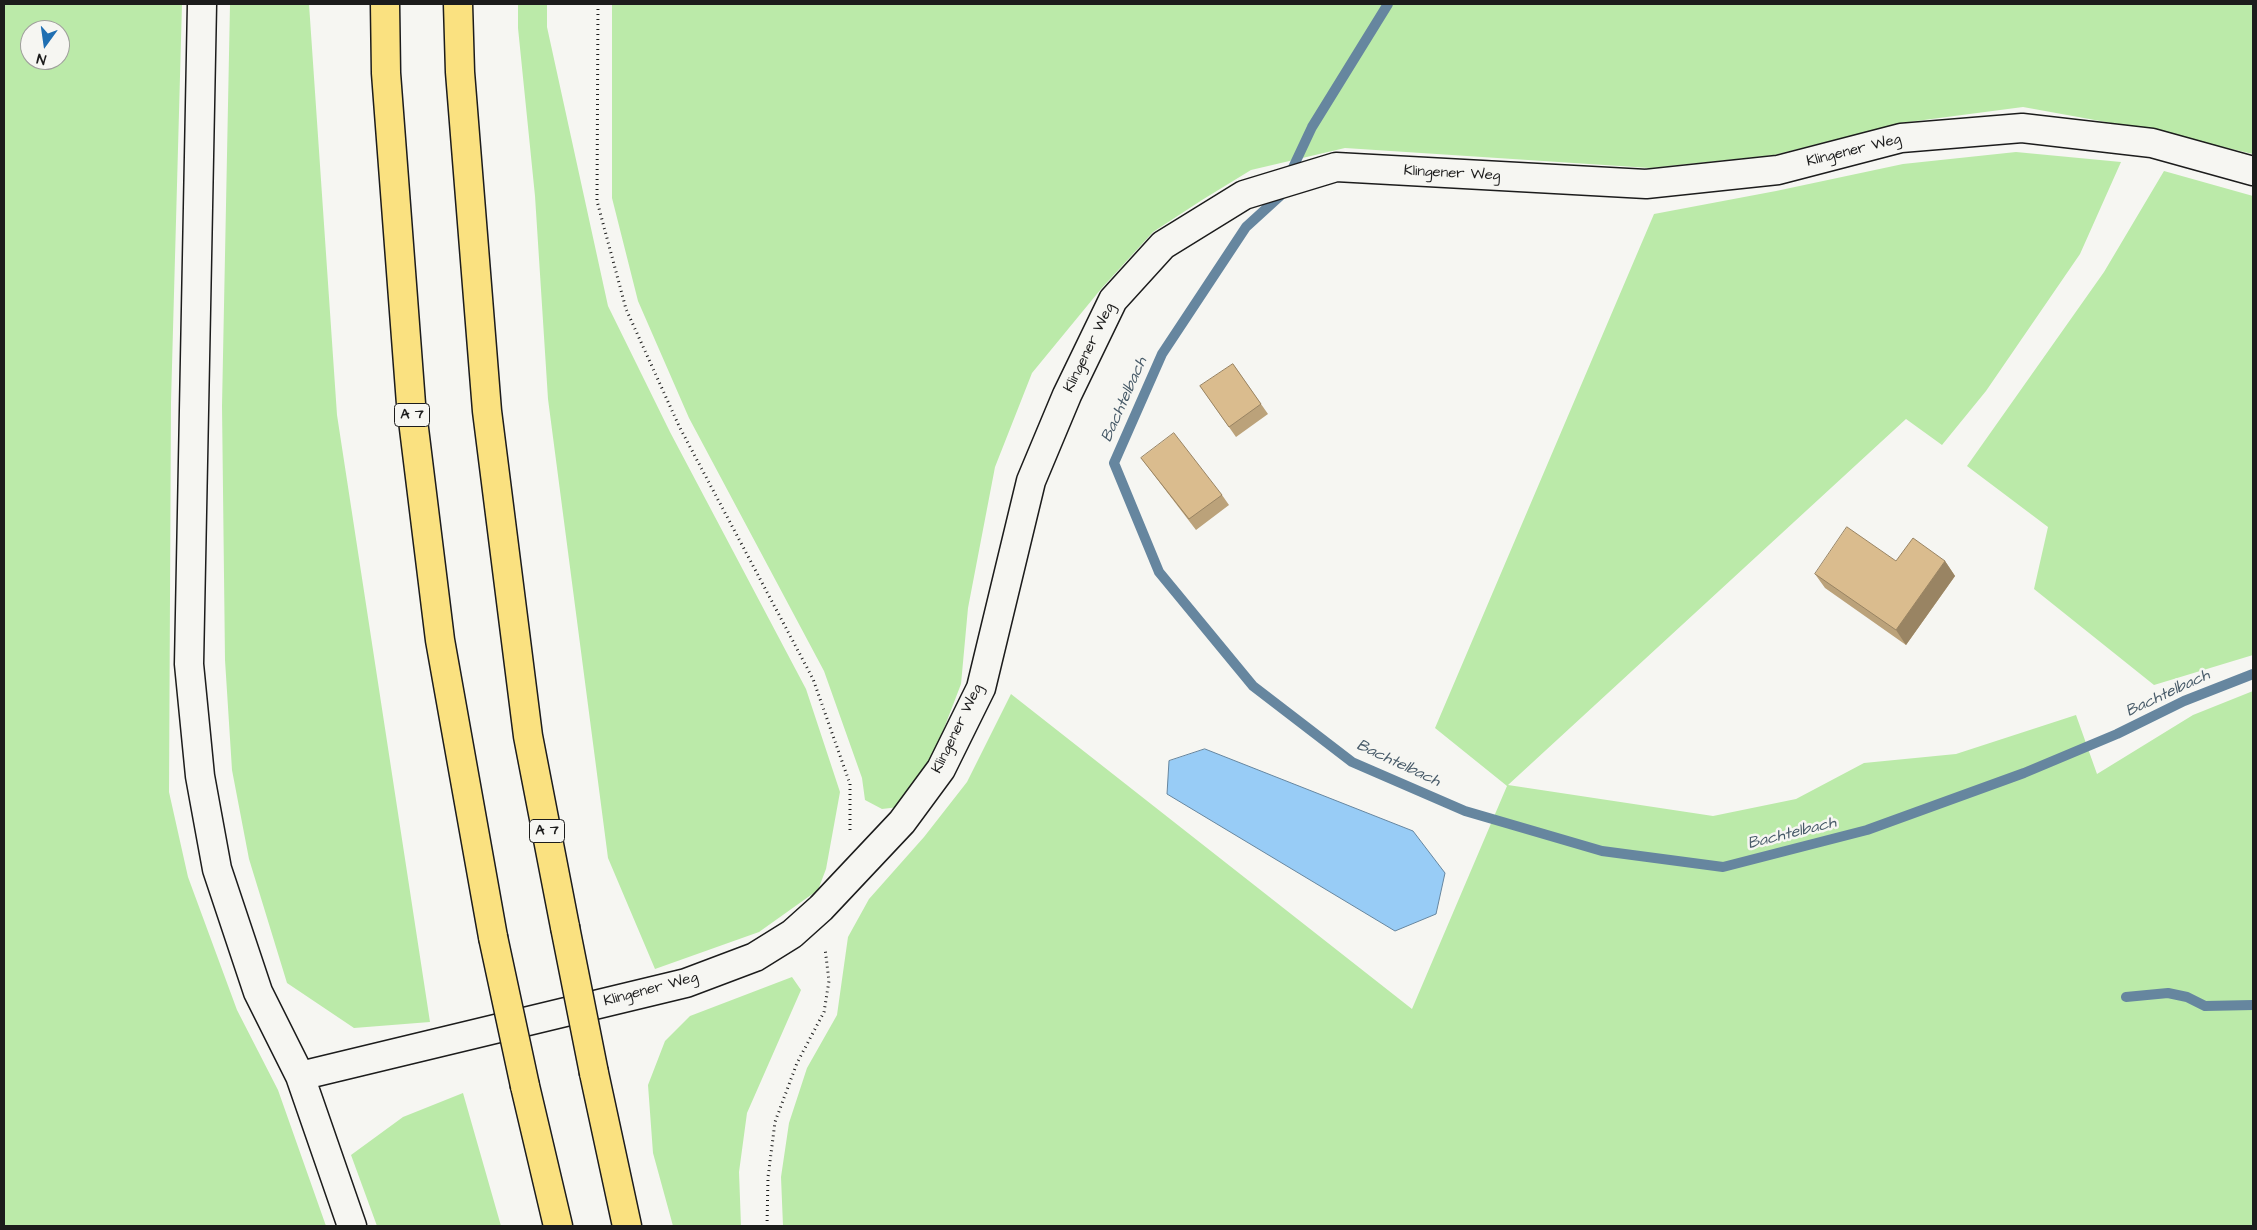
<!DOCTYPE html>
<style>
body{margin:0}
#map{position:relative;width:2257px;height:1230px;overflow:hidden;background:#f6f6f2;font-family:"Architects Daughter",sans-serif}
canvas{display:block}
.frame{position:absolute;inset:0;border:5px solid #1c1c1c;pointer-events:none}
.north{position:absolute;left:20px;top:20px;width:50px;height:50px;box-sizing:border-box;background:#f6f6f2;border:1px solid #9f9f9c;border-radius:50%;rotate:194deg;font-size:14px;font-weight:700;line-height:20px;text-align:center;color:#1c1c1c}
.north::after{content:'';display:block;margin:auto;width:18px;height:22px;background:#1f6fb2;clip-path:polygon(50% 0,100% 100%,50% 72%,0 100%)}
</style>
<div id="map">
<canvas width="2257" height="1230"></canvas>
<div class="frame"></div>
<div class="north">N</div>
</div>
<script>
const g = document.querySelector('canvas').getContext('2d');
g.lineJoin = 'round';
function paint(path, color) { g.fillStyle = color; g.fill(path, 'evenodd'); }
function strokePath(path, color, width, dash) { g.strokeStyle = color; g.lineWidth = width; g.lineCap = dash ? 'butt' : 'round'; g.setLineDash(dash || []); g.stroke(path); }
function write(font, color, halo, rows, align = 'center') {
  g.font = font + ' "Architects Daughter",sans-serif'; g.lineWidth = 5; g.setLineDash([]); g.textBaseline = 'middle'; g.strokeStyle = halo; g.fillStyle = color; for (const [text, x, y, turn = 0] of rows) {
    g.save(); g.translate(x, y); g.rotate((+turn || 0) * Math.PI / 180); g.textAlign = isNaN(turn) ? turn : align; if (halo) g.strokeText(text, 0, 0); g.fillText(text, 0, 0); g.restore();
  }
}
paint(new Path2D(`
 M4 4H182L171 402 169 792 188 877 237 1010 278 1090 326 1226H4ZM30 30H60V60H30Z
 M230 4H309L337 415 430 1022 354 1028 287 983 249 859 232 770 225 660 222 406Z
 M518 4H547V27L608 306 670 432 806 689 840 792 826 869 818 890 759 932 655 969 608 858 548 399 535 196 518 28Z
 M612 4H2253V154L2150 130 2023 107 1901 123 1774 155 1650 168 1345 148 1251 170 1202 200 1153 232 1101 289 1032 373 995 467 968 608 961 684 930 765 899 807 882 809 865 800 862 778 824 671 689 418 638 301 612 198Z
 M2016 152 2121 162 2080 254 1986 391 1942 445 1906 419 1508 785 1713 816 1796 799 1864 763 1956 754 2076 715 2097 774 2193 715 2253 691V1226H783L781 1177 789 1123 807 1068 837 1015 848 937 869 899 924 837 967 782 1011 694 1412 1009 1507 786 1435 728 1654 214 1776 191 1903 164Z
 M2164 171 2253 196V655L2154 685 2034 589 2048 527 1967 466 2104 272Z
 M792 977 801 990 747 1113 739 1172 741 1226H673L653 1153 648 1085 665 1041 690 1016Z
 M463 1093 501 1226H377L351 1155 403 1117Z`), '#bbeaa9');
const water = new Path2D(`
 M1205 749 1413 831 1445 873 1436 914 1395 931 1167 794 1169 761Z`);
paint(water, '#98ccf6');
strokePath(water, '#66869f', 1);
strokePath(new Path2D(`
 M1289 176 1312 127 1388 4
 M1283 189 1280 196 1246 227 1162 354 1114 463 1159 572 1253 686 1352 762 1465 811 1602 851 1723 867 1867 830 2024 773 2117 734 2184 701 2253 674
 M2126 997 2168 993 2187 997 2205 1006 2253 1005`), '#66869f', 10);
const minor = new Path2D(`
 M202 4 189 664 200 776 217 869 258 992 300 1076 352 1226
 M300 1076 686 983 755 957 792 934 821 908 902 822 941 769 981 688 1031 481 1067 395 1113 300 1163 245 1244 195 1336 167 1646 184 1778 170 1901 138 2022 128 2152 143 2253 171`);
const motorway = new Path2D(`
 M385 4 386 73 411 404 440 640 493 937
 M458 4 460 72 487 411 528 736 565 927
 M594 1073 627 1226
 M525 1086 558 1226`);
strokePath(minor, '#1c1c1c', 31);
strokePath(motorway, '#1c1c1c', 31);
strokePath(new Path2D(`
 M598 4 597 201 626 309 679 426 813 679 850 784V831
 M767 1226 768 1177 775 1122 797 1063 824 1012 829 981 825 948`), '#1c1c1c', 3, [1, 4]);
strokePath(minor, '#f6f6f2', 28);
strokePath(motorway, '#fae180', 28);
const motorwayBridge = new Path2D(`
 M565 927 594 1073
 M493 937 525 1086`);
strokePath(motorwayBridge, '#1c1c1c', 31, []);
strokePath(motorwayBridge, '#fae180', 28);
paint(new Path2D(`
 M1233 364 1268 414 1236 437 1200 386Z
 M1141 458 1222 495 1229 505 1196 530Z
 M1896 561H1945L1955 576 1906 645 1825 588 1815 574Z`), '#bba27a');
paint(new Path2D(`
 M1945 561 1955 576 1906 645 1896 630Z`), '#998463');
const building = new Path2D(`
 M1233 364 1261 404 1229 427 1200 386Z
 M1174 433 1222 495 1189 519 1141 458Z
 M1847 527 1896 561 1913 538 1945 561 1896 630 1815 574Z`);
paint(building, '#dabc8e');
strokePath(building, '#998463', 1);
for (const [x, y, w] of [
 [412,415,35],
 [547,831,35]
]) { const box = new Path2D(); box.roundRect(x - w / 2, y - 11.5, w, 23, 4); g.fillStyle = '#f6f6f2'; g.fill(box); strokePath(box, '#1c1c1c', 1); }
write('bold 14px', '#1c1c1c', null, [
 ["A 7",412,415],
 ["A 7",547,831]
]);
write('15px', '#1c1c1c', '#f6f6f2', [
 ["Klingener Weg",1854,151,-14],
 ["Klingener Weg",1452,174,3],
 ["Klingener Weg",1090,348,-64],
 ["Klingener Weg",958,729,-64],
 ["Klingener Weg",651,990,-15]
]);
write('italic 16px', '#475a68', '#f6f6f2', [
 ["Bachtelbach",1125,400,-66],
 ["Bachtelbach",2168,694,-25],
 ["Bachtelbach",1398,764,25],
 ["Bachtelbach",1792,834,-14]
]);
</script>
